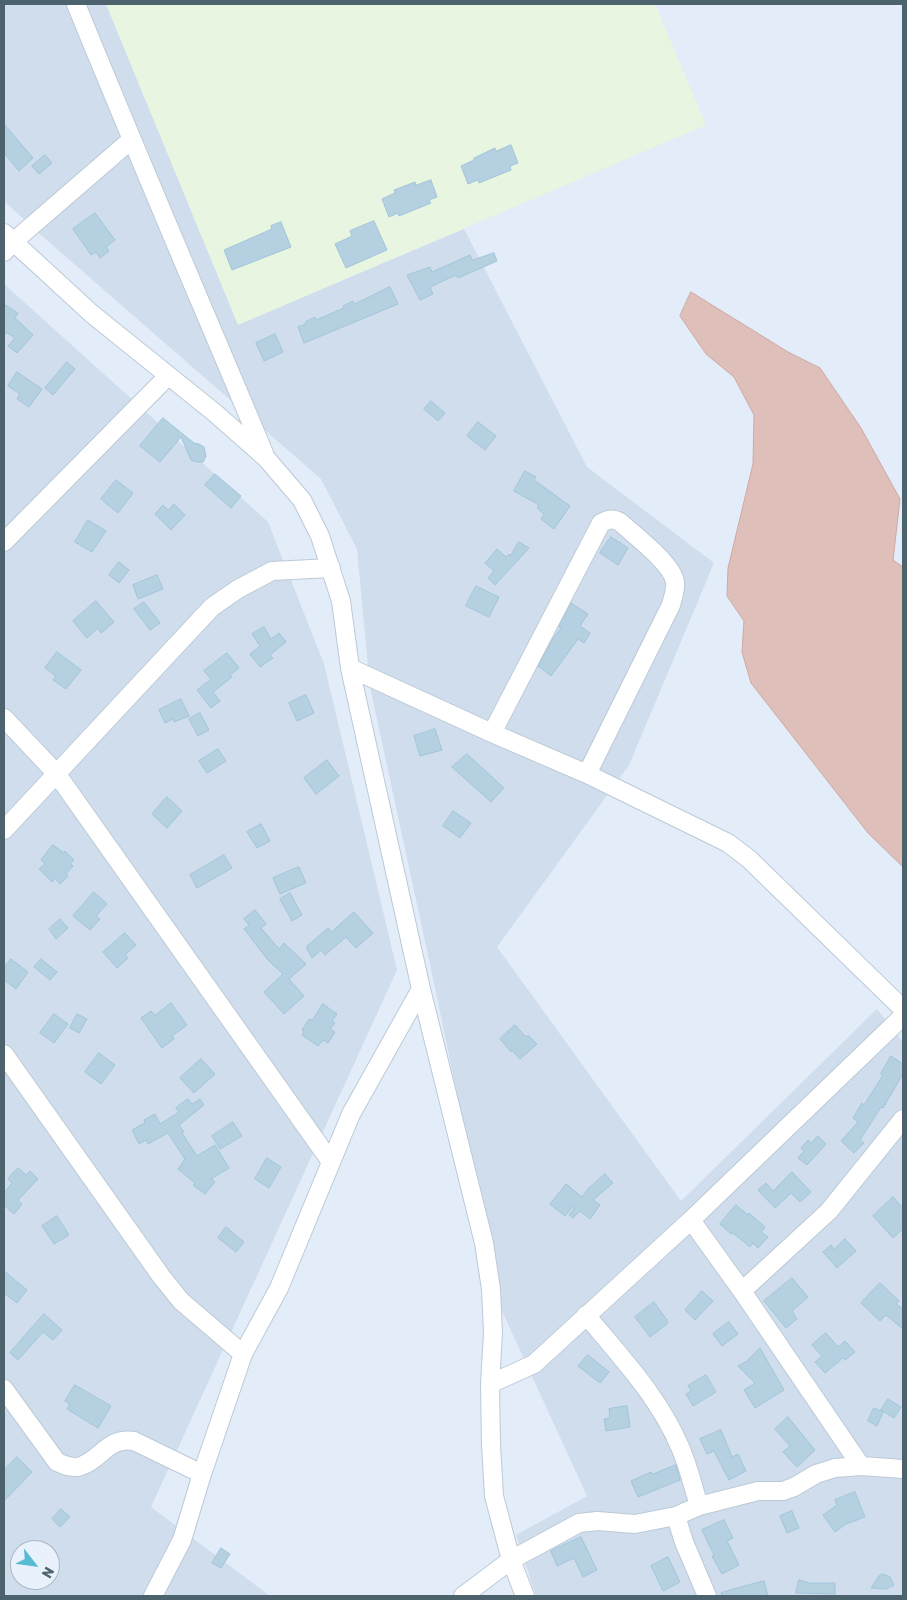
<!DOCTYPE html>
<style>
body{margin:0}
#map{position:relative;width:907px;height:1600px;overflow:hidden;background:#e3ecf9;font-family:Rubik,sans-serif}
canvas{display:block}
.frame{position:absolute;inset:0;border:5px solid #4c626d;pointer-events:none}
.north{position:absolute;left:10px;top:1540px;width:50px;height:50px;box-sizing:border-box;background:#e8f1fc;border:1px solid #aab8c3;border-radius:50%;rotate:120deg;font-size:14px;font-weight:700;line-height:20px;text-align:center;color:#4c626d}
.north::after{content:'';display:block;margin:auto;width:18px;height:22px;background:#57bbd3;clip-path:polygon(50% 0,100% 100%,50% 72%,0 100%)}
</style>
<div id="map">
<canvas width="907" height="1600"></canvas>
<div class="frame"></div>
<div class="north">N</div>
</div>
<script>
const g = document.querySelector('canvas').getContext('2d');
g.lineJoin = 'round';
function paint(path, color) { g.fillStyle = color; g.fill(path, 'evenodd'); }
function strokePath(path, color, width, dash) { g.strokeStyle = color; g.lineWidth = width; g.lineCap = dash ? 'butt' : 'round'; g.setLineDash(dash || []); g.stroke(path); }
paint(new Path2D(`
 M4 4H106L238 324 464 229 587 467 714 563 629 765 497 947 681 1201 877 1009 903 1042V1596H536L516 1535 587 1496 502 1311 434 983 370 687 357 549 321 479 42 236 4 201Z
 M4 284 268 522 324 664 397 970 151 1507 270 1596H4ZM20 1550H50V1580H20Z`), '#d0ddec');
paint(new Path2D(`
 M106 4H655L706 125 238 325Z`), '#e8f5e0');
const water = new Path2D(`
 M691 292 788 352 820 368 861 428 900 499 893 560 903 567V867L868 833 751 683 742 652 744 621 727 596 728 568 753 464 754 415 734 377 706 354 680 316Z`);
paint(water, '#dfbfba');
strokePath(water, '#cfa8a2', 1);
const building = new Path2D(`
 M4 124 33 158 19 171 4 153Z
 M511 145 518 163 510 166 511 170 479 183 478 180 468 184 461 166 474 160V158L495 148 496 151Z
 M45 155 52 163 39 174 32 166Z
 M431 180 437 197 429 200 431 203 399 216 398 213 389 217 382 199 395 193 394 190 415 182 416 185Z
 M95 213 115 240 106 247 109 251 100 258 96 252 91 255 73 229Z
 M374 221 387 250 346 268 335 244 352 236 350 231Z
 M281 222 291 247 232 270 224 250 272 229 271 226Z
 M494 253 497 261 458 278 456 275 430 287 433 294 420 300 407 275 430 267 432 272 470 255 472 260Z
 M390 287 398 304 304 343 298 327 306 324 305 322 315 317 316 320 344 308 343 306 353 301 354 304Z
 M4 304 18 313 15 318 33 335 17 353 8 346 15 338 6 332 4 336Z
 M275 334 283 352 264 361 256 343Z
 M67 362 75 369 53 395 45 388Z
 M17 372 42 389 29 407 17 399 20 394 8 386Z
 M431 401 445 413 438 421 424 409Z
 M163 418 194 443 199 444 204 447 206 456 203 462H197L191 460 181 437 160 462 140 446Z
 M478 422 496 436 485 450 467 436Z
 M525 471 536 477 534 480 570 506 554 529 541 519 544 514 537 508 539 505 514 491Z
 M215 474 241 496 231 508 205 485Z
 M116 480 133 493 118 513 101 499Z
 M174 504 185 515 171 530 155 514 163 505 168 510Z
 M88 520 106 531 92 552 75 542Z
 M611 537 628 548 618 565 600 553Z
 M519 542 529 548 495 585 488 578 494 571 485 563 497 549 506 557 509 554 510 556Z
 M119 562 129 570 119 583 109 575Z
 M157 575 163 589 138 599 133 585Z
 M476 586 499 597 489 617 466 606Z
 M96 601 114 622 101 633 98 628 87 638 73 621Z
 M144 602 160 623 150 630 134 609Z
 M571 603 588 614 580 626 590 633 584 643 578 639 551 676 538 666 552 640 561 628 559 627Z
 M264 627 271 639 279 633 286 642 270 655 273 658 260 667 250 654 260 646 252 634Z
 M57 652 81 670 66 689 53 680 56 676 45 668Z
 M227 653 239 668 230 675 232 677 213 692 220 701 211 708 197 690 211 679 204 671Z
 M306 695 314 713 297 721 289 703Z
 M181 699 189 716 174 722 173 719 165 723 159 710Z
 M200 713 209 730 198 736 189 719Z
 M435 729 442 750 420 756 414 736Z
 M218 749 226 761 207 773 199 761Z
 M467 754 504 788 491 802 452 767Z
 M327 760 339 776 316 794 304 778Z
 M167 797 182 811 167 828 152 814Z
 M453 811 471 823 460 838 443 826Z
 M261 824 270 841 257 848 247 832Z
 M53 845 64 853 65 851 74 860 70 863 73 866 66 874 68 876 60 884 55 878 52 882 39 869 45 864 41 860Z
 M224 855 232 868 197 888 190 875Z
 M299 867 306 883 280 894 273 878Z
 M94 892 107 904 96 916 100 919 90 930 73 916Z
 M290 893 302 915 292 921 280 899Z
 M255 910 266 924 261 928 279 949 284 943 306 964 289 979 304 996 284 1014 264 992 283 974 268 960 244 929 249 925 244 919Z
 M354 912 373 933 356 948 346 937 325 955 321 950 312 958 306 947 328 928 331 932Z
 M60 919 68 928 56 939 49 929Z
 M125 933 136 945 125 955 128 958 117 968 103 952Z
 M11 959 28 972 16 989 4 980V968Z
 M41 959 57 972 50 980 34 967Z
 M171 1003 187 1025 172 1036 174 1039 162 1048 141 1018 151 1011 155 1015Z
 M323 1004 337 1014 332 1021 335 1023 330 1029 335 1032 328 1043 323 1040 318 1046 302 1035 304 1032 302 1030 309 1019 312 1020Z
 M54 1014 68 1024 54 1043 40 1033Z
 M77 1014 87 1019 79 1033 70 1028Z
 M515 1025 526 1037 528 1035 537 1044 520 1059 512 1050 511 1052 500 1039Z
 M99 1053 115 1065 101 1084 85 1072Z
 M891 1056 903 1064V1074L883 1108 881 1107 860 1140 864 1143 854 1153 841 1141 858 1122 853 1118 862 1103 864 1105 883 1075 881 1074Z
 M201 1059 215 1074 194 1093 180 1078Z
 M188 1099 192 1104 200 1099 204 1105 179 1125 184 1132 182 1133 197 1156 215 1145 229 1168 211 1179 215 1182 205 1194 193 1185 195 1183 178 1169 185 1159 168 1133 148 1144 146 1140 139 1144 132 1130 145 1123 144 1120 155 1114 160 1124 179 1112 176 1108Z
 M233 1122 242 1136 220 1149 212 1136Z
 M818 1136 826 1144 807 1165 798 1158 804 1151 801 1148 808 1140 811 1143Z
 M267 1158 281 1167 269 1188 255 1179Z
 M18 1168 26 1175 30 1171 38 1179 18 1200 22 1204 14 1214 4 1205V1193L12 1183 8 1179Z
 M792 1172 811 1192 800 1202 791 1193 775 1208 758 1190 766 1183 773 1191Z
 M605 1174 613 1183 593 1200 600 1205 590 1219 580 1211 573 1218 569 1215 575 1207 573 1206 565 1216 550 1204 566 1184 582 1197 588 1189Z
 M893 1197 903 1208V1229L893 1238 873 1216Z
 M736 1205 748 1215 749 1213 765 1227 761 1232 768 1237 758 1248 753 1243 750 1247 733 1233 731 1234 720 1224Z
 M57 1216 69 1235 54 1244 42 1226Z
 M226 1227 244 1242 236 1252 218 1238Z
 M845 1239 856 1251 837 1268 823 1252 831 1245 834 1249Z
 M4 1271 27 1290 17 1303 4 1293Z
 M792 1278 808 1297 792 1311 797 1319 786 1328 764 1301Z
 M880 1283 899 1301 896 1304 903 1309V1329L886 1315 880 1321 861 1303Z
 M702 1291 713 1301 695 1320 685 1310Z
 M654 1302 667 1320V1324L650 1337 635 1317Z
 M44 1314 62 1330 53 1340 43 1332 18 1360 10 1353Z
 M729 1322 738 1334 722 1346 713 1334Z
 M826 1333 838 1347 845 1341 855 1352 845 1360 843 1358 825 1373 815 1362 822 1356 812 1345Z
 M760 1348 784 1390 755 1408 744 1390 755 1383 738 1366 747 1361Z
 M588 1355 609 1372 600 1383 578 1366Z
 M706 1375 716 1392 693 1406 686 1394 691 1391 688 1386Z
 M75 1385 111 1406 98 1428 67 1409 70 1404 65 1401Z
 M888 1399 901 1407 894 1418 881 1410Z
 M627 1406 630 1427 606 1431 604 1419 610 1418 609 1409Z
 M874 1408 883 1412 877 1426 868 1421Z
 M788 1417 815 1450 797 1467 783 1452 790 1446 775 1429Z
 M721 1430 732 1457 738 1454 746 1471 729 1480 714 1451 707 1454 700 1439Z
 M17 1457 32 1472 4 1501V1470Z
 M676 1465 680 1480 638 1497 631 1481 651 1472 652 1474Z
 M855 1492 865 1517 846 1524 835 1532 823 1515 837 1505 835 1500Z
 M61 1509 70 1517 60 1527 52 1519Z
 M792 1511 799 1528 787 1533 780 1516Z
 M724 1520 733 1538 727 1541 739 1565 722 1574 712 1556 714 1555 702 1530Z
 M581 1537 597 1570 583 1577 574 1558 557 1566 551 1551Z
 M221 1548 230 1554 221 1568 212 1563Z
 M668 1557 680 1582 663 1591 651 1566Z
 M883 1574 890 1577 894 1585 886 1589 871 1588 879 1576Z
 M799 1580 809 1583H835V1594L796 1593Z
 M764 1581 768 1596H722L721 1593Z`);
paint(building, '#b5d0e0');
strokePath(building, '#a1c6db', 1);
const minor = new Path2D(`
 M76 4C137 154 201 303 264 453
 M4 233 92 314 215 413 266 458 302 500 320 536 341 601 350 668 421 989 484 1243 491 1289 493 1333 490 1384 491 1445 494 1496 511 1560 525 1596
 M4 252 13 242 131 140
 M4 542 168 376
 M350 668 492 733 587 774 728 843 749 859 903 1009
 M4 718 56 773 331 1162
 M492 733 601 523C609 519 612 518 620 522 635 536 672 563 675 582 676 590 673 597 671 605L587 774
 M4 830 212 607 238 589 272 571 331 568
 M4 1054 161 1276 181 1301 243 1354
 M691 1220 742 1291 861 1466
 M742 1291 829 1211 903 1119
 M586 1315C620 1356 659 1397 680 1447 688 1465 693 1486 699 1506
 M490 1384 534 1364 691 1220 903 1016
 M4 1389 57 1462C64 1465 73 1469 81 1466 102 1459 107 1437 134 1441L202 1474
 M676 1516 684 1542 707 1596
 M153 1596 182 1540 202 1474 243 1354 279 1288 351 1114 421 989
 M463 1596 511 1560 579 1523 597 1521 635 1524 676 1516 699 1506 758 1491H783L794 1487 816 1474 835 1468 861 1466 903 1469`);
strokePath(minor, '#bbcad6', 20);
strokePath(minor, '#fff', 18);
</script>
